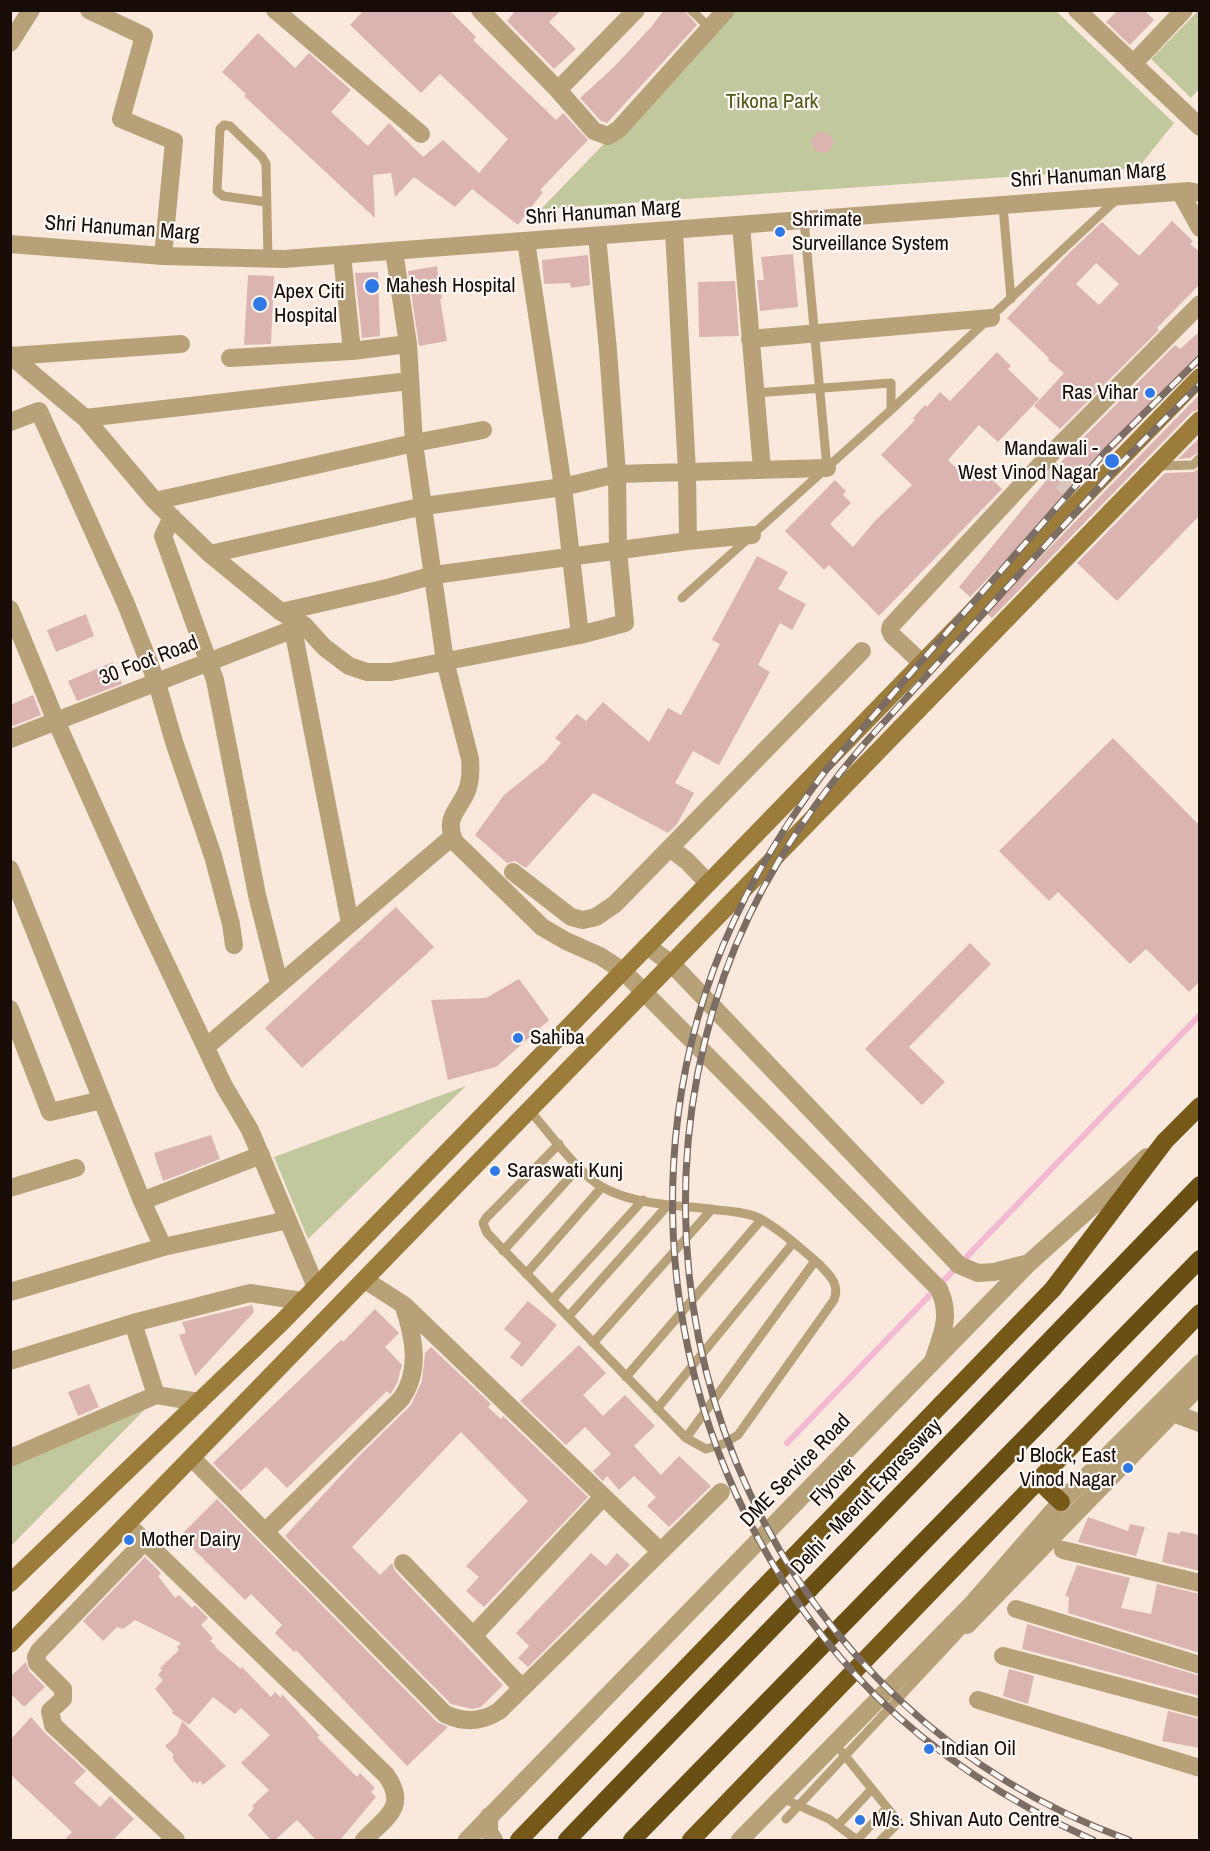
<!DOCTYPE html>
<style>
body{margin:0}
#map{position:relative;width:1210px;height:1851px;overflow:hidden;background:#fbe8dc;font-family:"Archivo Narrow",sans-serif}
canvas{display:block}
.frame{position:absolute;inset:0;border:12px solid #170c06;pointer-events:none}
</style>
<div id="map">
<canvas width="1210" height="1851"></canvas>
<div class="frame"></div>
</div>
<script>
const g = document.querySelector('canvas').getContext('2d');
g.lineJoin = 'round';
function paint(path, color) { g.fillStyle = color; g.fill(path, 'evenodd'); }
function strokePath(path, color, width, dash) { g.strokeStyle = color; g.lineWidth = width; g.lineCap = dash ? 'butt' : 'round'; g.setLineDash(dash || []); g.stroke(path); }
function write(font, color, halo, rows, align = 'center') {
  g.font = font + ' "Archivo Narrow",sans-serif'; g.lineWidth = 4.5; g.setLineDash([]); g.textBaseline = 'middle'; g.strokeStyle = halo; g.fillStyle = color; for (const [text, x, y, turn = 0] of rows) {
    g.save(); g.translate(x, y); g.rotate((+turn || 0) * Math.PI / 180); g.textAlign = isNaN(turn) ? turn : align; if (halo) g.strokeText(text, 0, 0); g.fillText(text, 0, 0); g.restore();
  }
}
paint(new Path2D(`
 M732 11H1056L1174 123 1138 168 541 209Z
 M1198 11 1199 89 1191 98 1151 59Z
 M466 1086 308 1239 274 1157Z
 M150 1404 11 1546V1463Z`), '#c2c89d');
strokePath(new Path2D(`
 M787 1443 1200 1015`), '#f4b8d2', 6);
paint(new Path2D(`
 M364 10H449L476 37 473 40 556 120 563 113 588 140 540 190 543 192 518 225 472 189 455 207 414 177 395 197 391 173 373 175 375 218 244 96 246 94 222 72 258 33 295 68 309 53 351 90 331 112 368 146 389 123 423 157 443 140 479 173 508 139 440 74 421 93 350 25Z
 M516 10H561L549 22 576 49 554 69 507 21Z
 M664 10H684L697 25 607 123 601 121 580 98 614 67 652 26Z
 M1118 10H1144L1154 20 1130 45 1106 22Z
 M817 132 829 133 834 143 828 153 816 152 811 141Z
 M1172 221 1193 241 1190 244 1200 252V284L1157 328 1159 330 1060 429 1034 406 1064 373 1048 360 1049 358 1007 318 1070 252 1102 222 1139 256ZM1096 263 1119 284 1099 305 1076 284Z
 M793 254 798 307 760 311 757 280H764L761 257Z
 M588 255 590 285 571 288 570 283 544 284 542 260Z
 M437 266 442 299H440L447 341 419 346 408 271Z
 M378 272 380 336 362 338 355 273Z
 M248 275 274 276 271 344 244 345Z
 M735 281 739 336 699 337 698 282Z
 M1200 331V366L1192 369 970 597 959 587 1071 450 1175 345 1180 349Z
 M997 352 1011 366 1008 369 1039 399 998 442 979 425 948 460 969 481 982 469 1002 489 879 616 829 565 824 570 785 531 835 480 846 491 843 495 851 503 830 524 853 547 874 522 912 485 881 455 915 420 913 418 925 405 927 407 940 392 950 401Z
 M1200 394V409L1192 412 992 618 986 613Z
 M1200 437V451L1190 458 1178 459Z
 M1200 468V515L1117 601 1077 563 1165 473 1193 472Z
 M757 556 788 572 778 589 806 604 792 630 780 623 758 665 770 672 719 765 693 751 675 783 694 793 677 824 668 833 593 793 526 868 515 861 507 863 475 835 504 795 545 762 561 743 555 738 577 714 586 721 603 702 649 742 668 708 681 715 720 644 712 640Z
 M86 614 94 636 56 652 47 630Z
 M113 662 122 684 77 701 68 681Z
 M33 695 41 715 13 726 10 719V705Z
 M1113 738 1200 826V981L1189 992 1146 949 1130 964 1058 892 1049 901 999 851Z
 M396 907 434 947 302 1068 265 1028Z
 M970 943 991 964 909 1047 945 1082 922 1105 865 1049Z
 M519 979 549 1020 496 1067 448 1080 431 1000 486 998Z
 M211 1135 220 1159 163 1181 154 1153Z
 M528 1301 557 1325 522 1367 510 1357 521 1343 504 1329Z
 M252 1305 254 1312 195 1376 179 1335 186 1333 182 1322Z
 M375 1309 399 1333 385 1347 402 1365 397 1383 392 1392 390 1394 387 1391 287 1488 266 1467 241 1491 213 1463 341 1340 343 1342Z
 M579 1345 606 1373 583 1395 603 1416 625 1395 655 1426 634 1446 661 1475 679 1456 711 1486 669 1527 647 1506 656 1497 634 1476 619 1490 607 1476 603 1481 593 1471 611 1454 585 1427 566 1445 520 1401Z
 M431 1347 491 1404 488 1407 501 1419 503 1416 588 1497 484 1607 466 1591 479 1577 466 1566 528 1501 461 1432 352 1547 380 1575 392 1563 395 1571 503 1685 481 1707 472 1709 451 1704 285 1536 358 1457 411 1405 422 1381 425 1353Z
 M89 1384 99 1407 78 1416 68 1392Z
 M217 1499 437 1722 448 1727 407 1766 296 1650 294 1652 275 1633 282 1625 251 1594 245 1600 180 1536Z
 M1088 1517 1128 1531 1130 1524 1145 1527 1136 1556 1078 1542Z
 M1181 1531 1200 1535V1571L1162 1562 1168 1532 1180 1534Z
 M591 1553 606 1566 617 1553 630 1565 528 1667 518 1658 529 1646 516 1633Z
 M145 1557 161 1573 158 1576 175 1598 179 1595 192 1608 195 1605 208 1618 201 1625 213 1638 210 1641 216 1646 215 1647 241 1669 242 1667 271 1697 275 1692 281 1698 282 1694 320 1736 317 1737 357 1777 360 1773 375 1788 371 1792 376 1797 340 1840H316L297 1820 275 1840H271L248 1815 254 1808 252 1806 269 1790 241 1763 270 1735 241 1708 235 1714 213 1697 189 1725 172 1713 173 1711 155 1689 163 1680 158 1675 162 1670 160 1668 179 1650 177 1647 181 1643 135 1620 123 1629 117 1627 103 1641 83 1621Z
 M1077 1565 1130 1578 1121 1608 1151 1614 1157 1584 1200 1594V1653L1068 1613 1069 1597 1065 1596Z
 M1027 1624 1200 1676V1696L1022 1649Z
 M26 1662 29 1671 45 1687 24 1707 10 1693V1677Z
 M1009 1669 1034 1676 1028 1704 1003 1696Z
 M1168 1711 1200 1719V1748L1162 1741Z
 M31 1717 45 1733 86 1771 74 1783 100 1807 110 1796 134 1819 113 1840H64L72 1832 10 1774V1740Z
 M182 1721 226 1766 203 1785 200 1781 197 1784 195 1781 193 1783 173 1760 174 1759 172 1757 174 1755 165 1746 177 1735Z`), '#dbb4b2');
strokePath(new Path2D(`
 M1043 462 1081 500`), '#d9c7bc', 18, [18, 9]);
strokePath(new Path2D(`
 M691 10 710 28
 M266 202 223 196 217 191 220 129 224 125 230 126 262 157 266 164 268 259
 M1003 206 1011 299
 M804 220 827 468
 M755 393 891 383V410
 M1157 466 1193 465 1200 458
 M682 598 891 410 1118 198
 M530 1111C548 1131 580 1175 602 1187 636 1206 680 1205 718 1210 730 1211 742 1212 754 1216 773 1223 804 1251 820 1265 830 1276 840 1284 834 1300L738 1435 723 1444 706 1449 686 1438 487 1233 483 1223 486 1218 559 1144
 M503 1251 579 1167
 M526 1274 602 1187
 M552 1300 643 1200
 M568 1317 668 1205
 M593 1343 712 1209
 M626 1377 761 1220
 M657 1409 793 1243
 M686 1438 815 1261
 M842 1752 898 1821 897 1824 881 1840
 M782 1798 829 1819 857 1840
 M786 1819 967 1625
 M838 1825 872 1789
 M857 1840 887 1808`), '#b7a178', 9);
strokePath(new Path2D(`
 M89 10 144 36 121 119 174 141 163 256
 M275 10 421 134
 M480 10 558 90 594 131 608 136 619 129 726 10
 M1077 10 1200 127
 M10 43 31 10
 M1133 64 1184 10
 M558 90 636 10
 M1180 192 1200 228
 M741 225 762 469
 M674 230 687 472 688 541
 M526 241 563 487 580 635
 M394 251 408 344 414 443 445 661 470 759C471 771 471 782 466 793 457 812 445 817 454 841L542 927 566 941 600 956 623 971
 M342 255 352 351
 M750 339 991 318
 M10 355 85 418 155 501 210 554 281 612 304 625 324 647 349 666 367 672H391L580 635 625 623 618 550 617 474 608 350 597 236
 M11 356 181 344
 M230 358 352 351 408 344
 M85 418 409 381
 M10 422 39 411 126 604 157 683 174 742 213 856 231 924 234 945
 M155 501 414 443 483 430
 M172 517 163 536 215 680 257 895 279 983
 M210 554 424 506 563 487 617 474 827 468
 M10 609 56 721 142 913 224 1086 250 1130 316 1287
 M281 612 391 587 434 575 688 541 752 535
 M293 629 350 923
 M922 663 892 635 890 630 891 626 1043 462 1200 304
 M10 739 304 625
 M670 848 687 861 708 883
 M10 869 142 1201 163 1247
 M513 872 571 917 583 920 596 917 615 904 862 651
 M10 1009 50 1112 102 1100
 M206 1047 452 837
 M10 1188 76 1168
 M142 1201 261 1155
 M365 1280 404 1305 660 1551
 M10 1292 163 1247 288 1220
 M133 1323 156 1395 199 1402
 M10 1361 133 1323 250 1293 302 1301
 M1173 1413 1200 1423
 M10 1458 156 1395
 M192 1458 445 1714C464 1723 482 1722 499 1711L721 1492
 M127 1524 386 1775C409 1807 385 1818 364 1840
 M266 1531 401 1399C421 1371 414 1338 404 1307
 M145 1541 39 1651 36 1657 37 1663 63 1689V1699L50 1711 53 1725 176 1840
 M1063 1550 1200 1583
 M403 1563 473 1636
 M1016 1609 1200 1665
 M967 1625 1200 1385
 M1003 1656 1200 1708
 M521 1687 473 1636 603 1497
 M978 1700 1200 1768`), '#b7a178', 18);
strokePath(new Path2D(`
 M10 244 163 256 284 259 1189 191 1200 193
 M647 946 672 964 959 1265 978 1273 994 1272 1029 1263
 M623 971 939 1289C951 1315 943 1332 934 1358
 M489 1816V1832L494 1840
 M467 1840 1029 1263 1147 1157
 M740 1840 973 1603 1061 1502 1200 1363`), '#b7a178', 18);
strokePath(new Path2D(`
 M10 1583 282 1322 1200 377
 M10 1644 1200 420`), '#9c7c3a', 18);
strokePath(new Path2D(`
 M1037 1479 1061 1502
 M519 1840 1053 1289 1165 1141 1200 1106
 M691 1840 1200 1313`), '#765918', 18);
strokePath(new Path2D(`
 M567 1840 1200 1185
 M632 1840 1200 1259`), '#694f13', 18);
const rail = new Path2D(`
 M1093 1840C1013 1804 938 1757 875 1695 688 1508 622 1221 713 971 740 898 779 832 826 770L1107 450 1200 358
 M1129 1840C778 1713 602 1327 724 976 755 889 805 812 865 743L1121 463 1200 384`);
strokePath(rail, '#7c6d64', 7);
strokePath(rail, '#fef8f4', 4.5, [14]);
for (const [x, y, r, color] of [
 [780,232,6,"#2e79e5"],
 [372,286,8,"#2e79e5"],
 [260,304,8,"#2e79e5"],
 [1150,393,6,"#2e79e5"],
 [1112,461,8,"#2e79e5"],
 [518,1038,6,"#2e79e5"],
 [495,1171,6,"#2e79e5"],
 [1128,1468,6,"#2e79e5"],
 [129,1540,6,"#2e79e5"],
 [929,1749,6,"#2e79e5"],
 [860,1820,6,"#2e79e5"]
]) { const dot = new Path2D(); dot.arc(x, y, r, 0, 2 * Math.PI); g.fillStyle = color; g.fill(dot); strokePath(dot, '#fef8f4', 2); }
write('21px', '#525818', '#fef8f4', [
 ["Tikona Park",772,102]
]);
write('21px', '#170c06', '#fef8f4', [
 ["Shri Hanuman Marg",1088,176,-4],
 ["Shri Hanuman Marg",603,213,-4],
 ["Shri Hanuman Marg",122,229,4],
 ["30 Foot Road",149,661,-21],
 ["DME Service Road",796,1471,-46],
 ["Flyover",834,1483,-46],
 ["Delhi - Meerut Expressway",867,1497,-46]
]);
write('21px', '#170c06', '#fef8f4', [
 ["Shrimate",792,220],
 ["Surveillance System",792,244],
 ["Mahesh Hospital",386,286],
 ["Apex Citi",274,292],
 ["Hospital",274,316],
 ["Ras Vihar",1138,393,"right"],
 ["Mandawali -",1098,449,"right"],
 ["West Vinod Nagar",1098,473,"right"],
 ["Sahiba",530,1038],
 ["Saraswati Kunj",507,1171],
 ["J Block, East",1116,1456,"right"],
 ["Vinod Nagar",1116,1480,"right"],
 ["Mother Dairy",141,1540],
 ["Indian Oil",941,1749],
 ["M/s. Shivan Auto Centre",872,1820]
], 'left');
</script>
